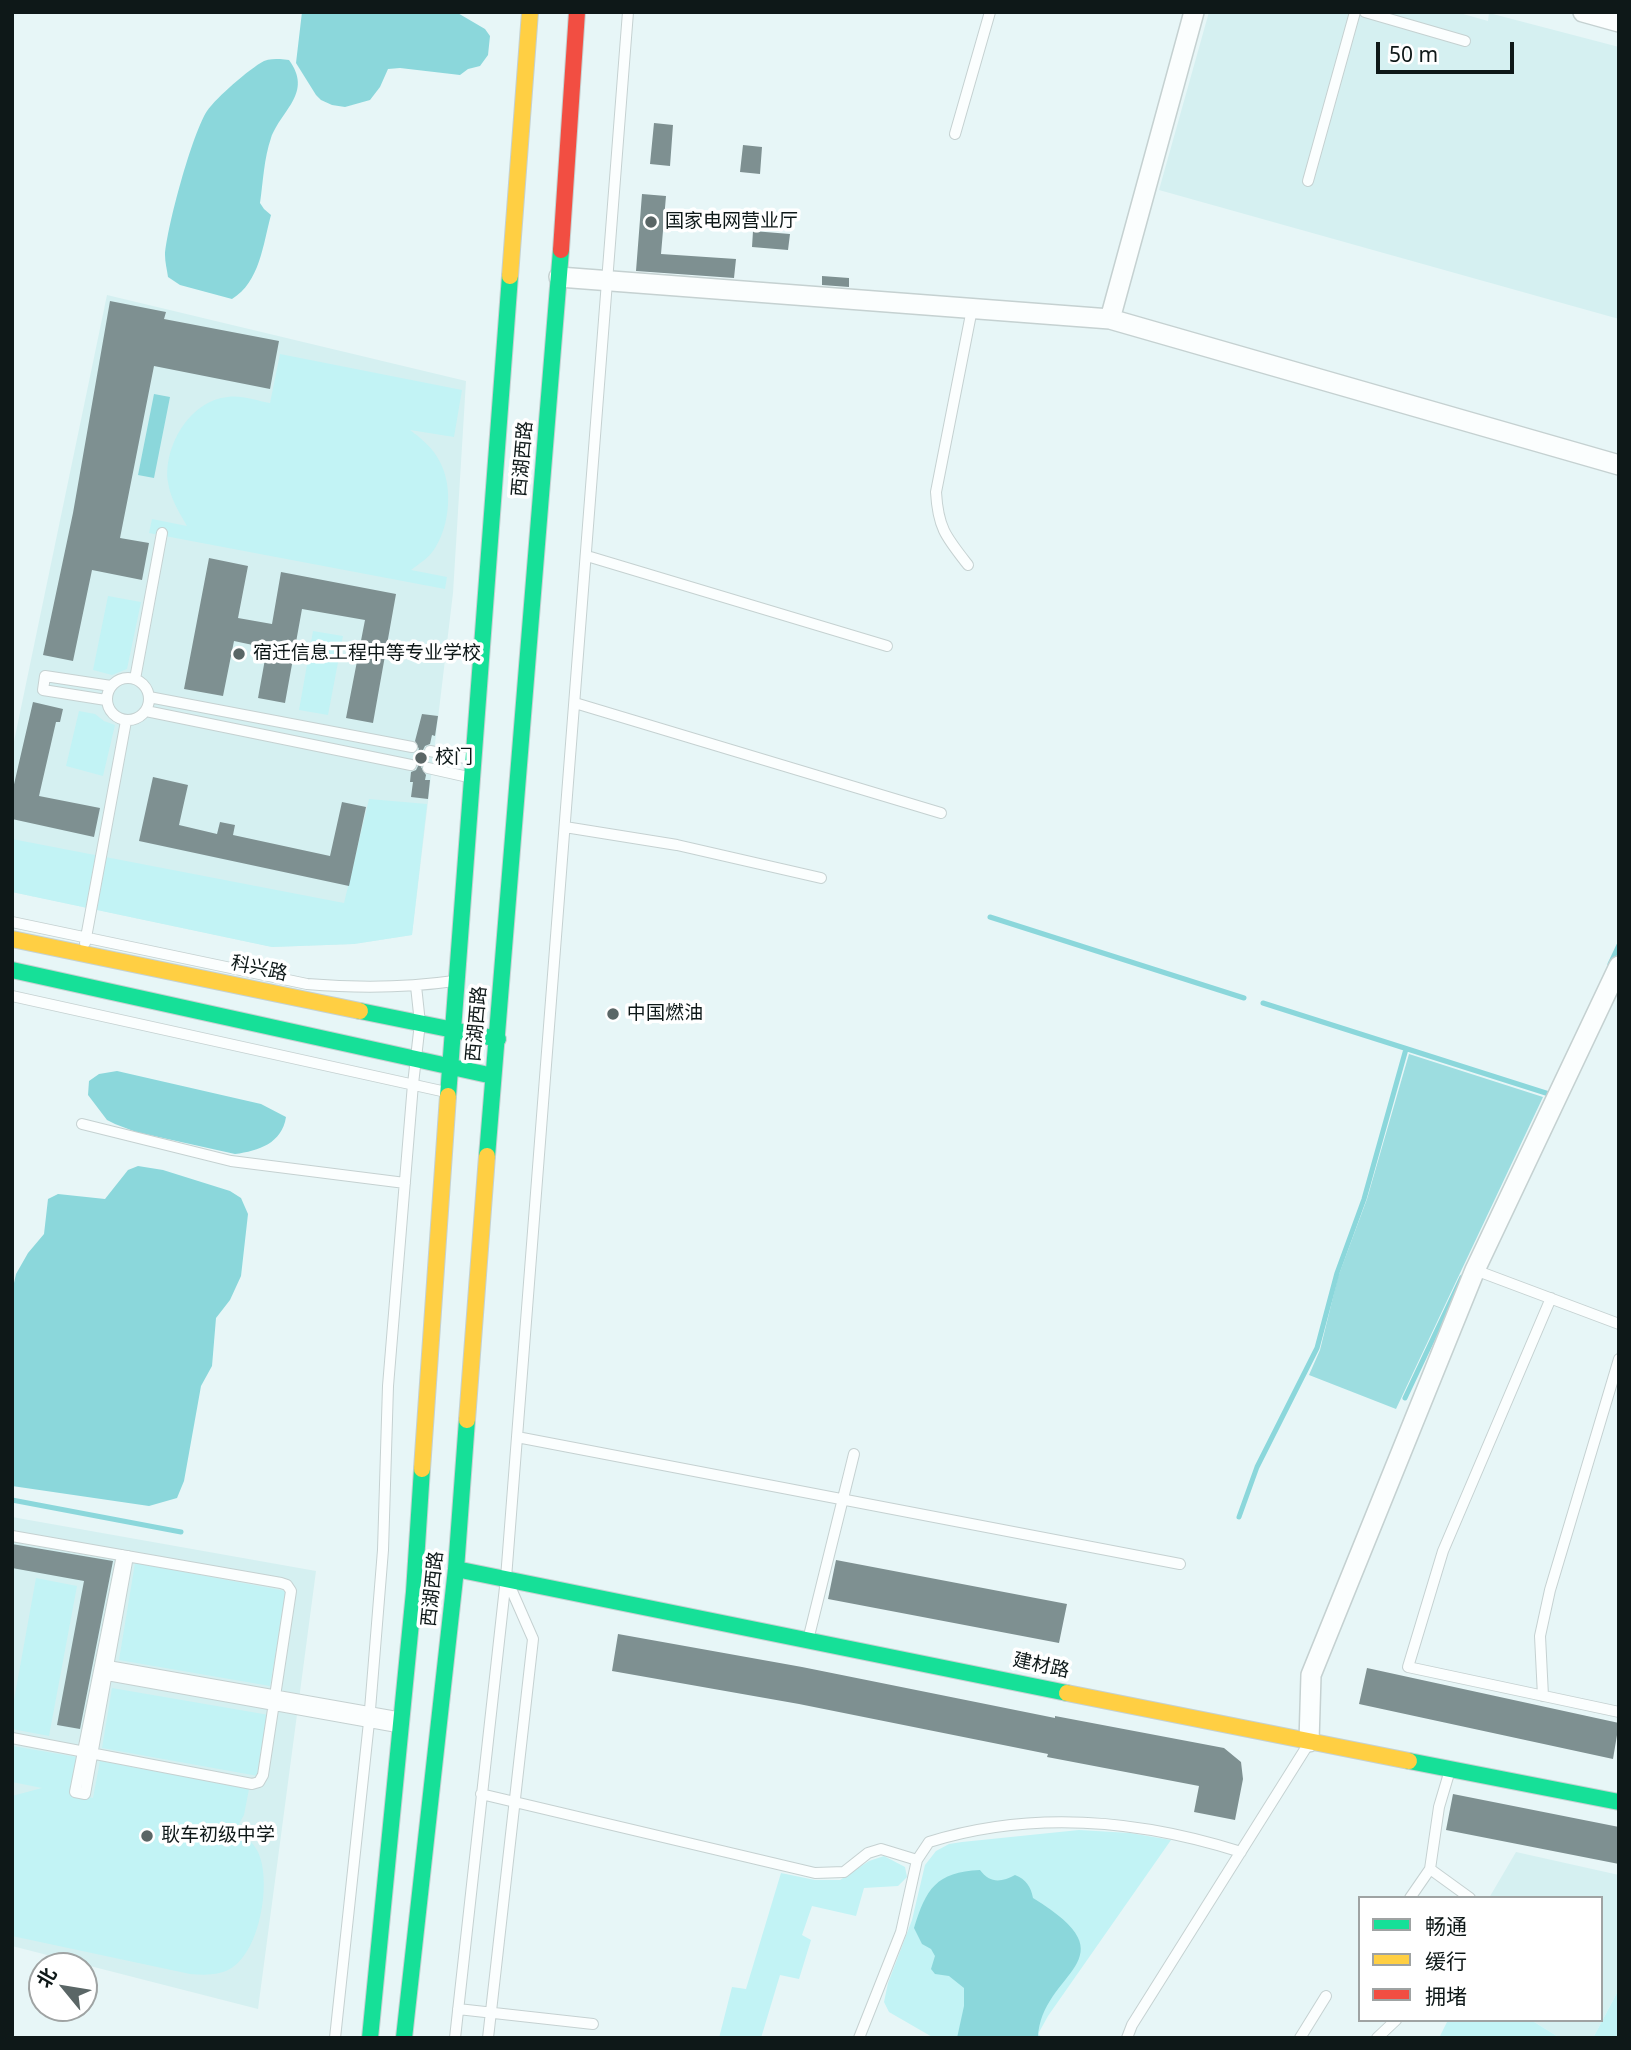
<!DOCTYPE html>
<meta charset="utf-8">
<style>
body{margin:0}
#map{position:relative;width:1631px;height:2050px;overflow:hidden;background:#e7f6f7;font-family:"Noto Sans","Noto Sans SC",sans-serif}
canvas{display:block}
.frame{position:absolute;inset:0;border:14px solid #0e1818;pointer-events:none}
.legend{position:absolute;left:1358px;top:1896px;width:245px;height:126px;box-sizing:border-box;background:#fff;border:2px solid #9fa3a3;margin:0;padding:9px 12px;list-style:none;font-size:21px;color:#0e1818}
.legend li{display:flex;align-items:center;gap:14px;height:35px}
.legend b{width:35px;border:2px solid #9fa3a3}
.north{position:absolute;left:28px;top:1952px;width:70px;height:70px;box-sizing:border-box;background:#fff;border:2px solid #9fa3a3;border-radius:50%;rotate:300deg;font-size:19px;font-weight:700;line-height:28px;text-align:center;color:#0e1818}
.north::after{content:'';display:block;margin:auto;width:24px;height:32px;background:#5a6666;clip-path:polygon(50% 0,100% 100%,50% 72%,0 100%)}
.scale{position:absolute;left:1376px;top:42px;width:138px;height:32px;box-sizing:border-box;border:4px solid #0e1818;border-top:0;padding-left:9px;font-size:21px;line-height:24px;white-space:nowrap;color:#0e1818;-webkit-text-stroke:5px #fff;paint-order:stroke}
</style>
<div id="map">
<canvas width="1631" height="2050"></canvas>
<div class="frame"></div>
<ul class="legend">
<li><b style="height:9px;background:#16e098"></b>畅通</li>
<li><b style="height:9px;background:#ffcf43"></b>缓行</li>
<li><b style="height:9px;background:#f24e42"></b>拥堵</li>
</ul>
<div class="north">北</div>
<div class="scale">50 m</div>
</div>
<script>
const g = document.querySelector('canvas').getContext('2d');
g.lineJoin = 'round';
function paint(path, color) { g.fillStyle = color; g.fill(path, 'evenodd'); }
function strokePath(path, color, width, dash) { g.strokeStyle = color; g.lineWidth = width; g.lineCap = dash ? 'butt' : 'round'; g.setLineDash(dash || []); g.stroke(path); }
function write(font, color, halo, rows, align = 'center') {
  g.font = font + ' "Noto Sans","Noto Sans SC",sans-serif'; g.lineWidth = 7; g.setLineDash([]); g.textBaseline = 'middle'; g.strokeStyle = halo; g.fillStyle = color; for (const [text, x, y, turn = 0] of rows) {
    g.save(); g.translate(x, y); g.rotate((+turn || 0) * Math.PI / 180); g.textAlign = isNaN(turn) ? turn : align; if (halo) g.strokeText(text, 0, 0); g.fillText(text, 0, 0); g.restore();
  }
}
paint(new Path2D(`
 M1209 12H1456L1488 21 1489 13 1619 47V319L1159 190Z
 M107 295 466 381 453 593 412 935 354 944 272 947 12 892V751Z
 M12 1517 316 1571 258 2009 12 1946Z
 M1516 1852 1619 1875V1989L1593 2038H1560L1531 2020H1601V1898H1489Z`), '#d5f0f1');
paint(new Path2D(`
 M280 354 462 390 454 437 410 430C422 439 433 448 440 462 453 486 450 525 435 548 429 558 420 563 411 570L447 577 445 589 149 533 152 519 187 526C179 512 170 498 168 482 163 447 190 400 228 397 241 395 257 401 270 403Z
 M108 596 141 602 127 669 112 675 93 670Z
 M313 631 343 636 328 715 299 710Z
 M79 711 95 714 104 721 115 725 103 776 66 766Z
 M369 799 427 804 412 935 354 944 272 947 12 892V839L344 903Z
 M135 1563 286 1591 270 1686 119 1660Z
 M36 1578 77 1586 49 1736 12 1729V1711Z
 M112 1688 269 1715 258 1776 102 1748Z
 M12 1746 77 1757 71 1793 93 1798 100 1761 249 1789 244 1815 236 1829C245 1836 256 1844 260 1857 270 1886 260 1948 233 1967 221 1976 204 1975 190 1974L12 1936V1796L42 1788 12 1782Z
 M1079 1830 1130 1833 1171 1840 1048 2016 1038 2034 1043 2038H934L889 2012 884 2002 888 1983 912 1920 925 1865 936 1851 949 1844 962 1842Z
 M884 1856 905 1867 907 1877 898 1886 864 1888 856 1916 812 1906 802 1935 811 1940 799 1979 780 1975 761 2038H719L732 1987 746 1989 781 1873 815 1880H840L869 1861Z
 M1619 1989V2038H1593Z
 M1448 2020H1531L1560 2038H1439Z`), '#c2f3f5');
paint(new Path2D(`
 M1409 1054 1543 1097 1396 1409 1309 1375 1320 1350 1338 1277 1367 1199Z`), '#9ddde0');
paint(new Path2D(`
 M302 12H456L485 29 490 36 488 55 480 66 468 69 460 75 400 68 388 69 380 87 370 100 345 107 332 105 321 100 316 95 296 63Z
 M280 59 289 60C313 93 282 109 271 138 264 158 263 182 260 203L264 209 271 215C263 244 260 282 232 299L180 285 168 277C167 270 165 262 165 255 167 227 192 134 207 111 217 97 249 69 264 61 269 59 275 59 280 59Z
 M154 394 170 397 154 478 138 475Z
 M117 1071 261 1104 286 1117C282 1143 259 1151 235 1154L136 1132 115 1124 107 1120 88 1095 89 1081 99 1074Z
 M138 1166 163 1170 230 1191 241 1198 248 1214 241 1276 230 1300 216 1318 212 1366 201 1386 184 1481 177 1498 149 1506 12 1486V1292L16 1274 28 1253 44 1234 48 1199 58 1194 105 1199 128 1170Z
 M980 1870C990 1884 1002 1882 1015 1875 1026 1879 1031 1887 1033 1898 1136 1961 1041 1970 1038 2038H957L964 2006V1988L949 1976 935 1974 931 1969 935 1956 931 1949 922 1944 914 1928C926 1889 936 1872 980 1870Z`), '#8bd7db');
strokePath(new Path2D(`
 M990 917 1244 998
 M1610 964 1619 945
 M1263 1003 1549 1094
 M1405 1398 1462 1277
 M12 1500 181 1532
 M1239 1517 1257 1467 1317 1348 1337 1273 1364 1199 1406 1049`), '#8bd7db', 5);
paint(new Path2D(`
 M654 123 673 125 670 166 650 164Z
 M743 145 762 147 760 174 740 172Z
 M642 194 666 196 661 254 736 259 734 278 636 271Z
 M753 231 790 234 788 250 752 247Z
 M822 276 849 278V287L822 285Z
 M110 301 166 312 164 319 279 341 270 389 154 366 120 538 149 543 142 580 92 570 73 661 43 655 73 513Z
 M209 558 248 566 238 618 272 624 281 572 396 594 373 723 346 718 365 620 302 609 285 703 258 698 267 648 234 641 223 696 184 689Z
 M33 702 63 709 60 722H56L39 796 100 808 94 837 12 819V793Z
 M422 714 438 716 435 736 432 735 430 744 425 746 423 750 425 756 428 758 421 767 426 775 425 780H430L428 799 411 797 413 782H410L411 772 416 770 418 766 413 758 419 749 415 741Z
 M153 777 188 785 179 825 217 834 220 822 235 825 233 835 330 856 342 802 366 807 349 886 139 841Z
 M12 1544 113 1561 80 1729 57 1725 84 1581 12 1568Z
 M836 1560 1067 1604 1059 1643 828 1599Z
 M618 1634 802 1667 1055 1718V1716L1224 1748 1241 1762 1243 1779 1235 1820 1194 1812 1199 1786 1047 1757 1048 1754 799 1704 612 1671Z
 M1367 1668 1619 1723 1613 1759 1359 1704Z
 M1453 1794 1619 1827V1864L1446 1830Z`), '#7e9091');
const lane = new Path2D(`
 M1365 12 1465 41
 M955 134 990 12
 M1308 181 1355 12
 M587 556 887 646
 M968 565C946 537 938 528 936 492L972 309
 M107 699a21 21 0 1 1 42 0a21 21 0 1 1-42 0Z
 M135 679 162 533
 M149 697 412 747
 M106 700 43 690 45 676 111 686
 M575 703 941 813
 M146 711 411 765
 M430 751 470 759
 M428 768 468 777
 M565 827 677 845 821 878
 M12 922 307 984C356 988 405 988 454 981
 M85 943 126 721
 M12 996 446 1092
 M82 1124 231 1161 405 1183
 M1475 1270 1619 1324
 M1551 1298 1443 1551 1408 1667 1619 1712
 M517 1437 1180 1564
 M12 1536 281 1583 287 1585 291 1591 263 1775 259 1782 252 1784 12 1738
 M122 1555 75 1792 85 1794 128 1556
 M808 1640 854 1454
 M102 1668 108 1666 397 1717
 M103 1671 107 1675 397 1727
 M1543 1696 1540 1636 1550 1590 1619 1359
 M1450 1770 1439 1807 1430 1869 1470 1898
 M481 1794 815 1873 844 1872 868 1853 881 1849 917 1860
 M1410 1898 1430 1869
 M458 2009 593 2024
 M335 2038 369 1722 383 1550 388 1386 413 1084 420 1023 416 986
 M455 2038 506 1578 628 12
 M488 2038 533 1639 508 1582
 M859 2038 901 1932 917 1860 929 1842C1032 1810 1140 1820 1241 1852
 M1127 2038 1132 2025 1309 1743
 M1300 2038 1326 1996
 M1377 2038 1396 2020`);
const street = new Path2D(`
 M1583 12 1619 22
 M559 277 1110 319 1619 465
 M1110 319 1194 12
 M1309 1742 1311 1675 1475 1270 1619 966`);
const fast = new Path2D(`
 M12 970 493 1076
 M360 1011 498 1039
 M448 1096 510 276
 M487 1156 561 250
 M456 1569 1067 1693
 M1409 1761 1619 1802
 M370 2038 414 1592 422 1469
 M404 2038 456 1569 467 1420`);
const slow = new Path2D(`
 M510 276 530 12
 M12 939 360 1011
 M467 1420 487 1156
 M422 1469 448 1096
 M1067 1693 1409 1761`);
const jam = new Path2D(`
 M561 250 577 12`);
strokePath(lane, '#c5d1d1', 12);
strokePath(street, '#c5d1d1', 22);
strokePath(fast, '#c5d1d1', 18);
strokePath(slow, '#c5d1d1', 18);
strokePath(jam, '#c5d1d1', 18);
strokePath(lane, '#fbfefe', 10);
strokePath(street, '#fbfefe', 19);
strokePath(fast, '#16e098', 16);
strokePath(slow, '#ffcf43', 16);
strokePath(jam, '#f24e42', 16);
for (const [x, y, r, color] of [
 [651,222,7,"#5a6666"],
 [239,654,7,"#5a6666"],
 [421,758,7,"#5a6666"],
 [613,1014,7,"#5a6666"],
 [147,1836,7,"#5a6666"]
]) { const dot = new Path2D(); dot.arc(x, y, r, 0, 2 * Math.PI); g.fillStyle = color; g.fill(dot); strokePath(dot, '#fff', 2.5); }
write('19px', '#0e1818', '#fff', [
 ["国家电网营业厅",665,222],
 ["宿迁信息工程中等专业学校",253,654],
 ["校门",435,758],
 ["中国燃油",627,1014],
 ["耿车初级中学",161,1836]
], 'left');
write('19px', '#0e1818', '#fff', [
 ["西湖西路",523,459,-85],
 ["科兴路",259,969,12],
 ["西湖西路",477,1024,-85],
 ["西湖西路",433,1589,-84],
 ["建材路",1041,1666,12]
]);
</script>
